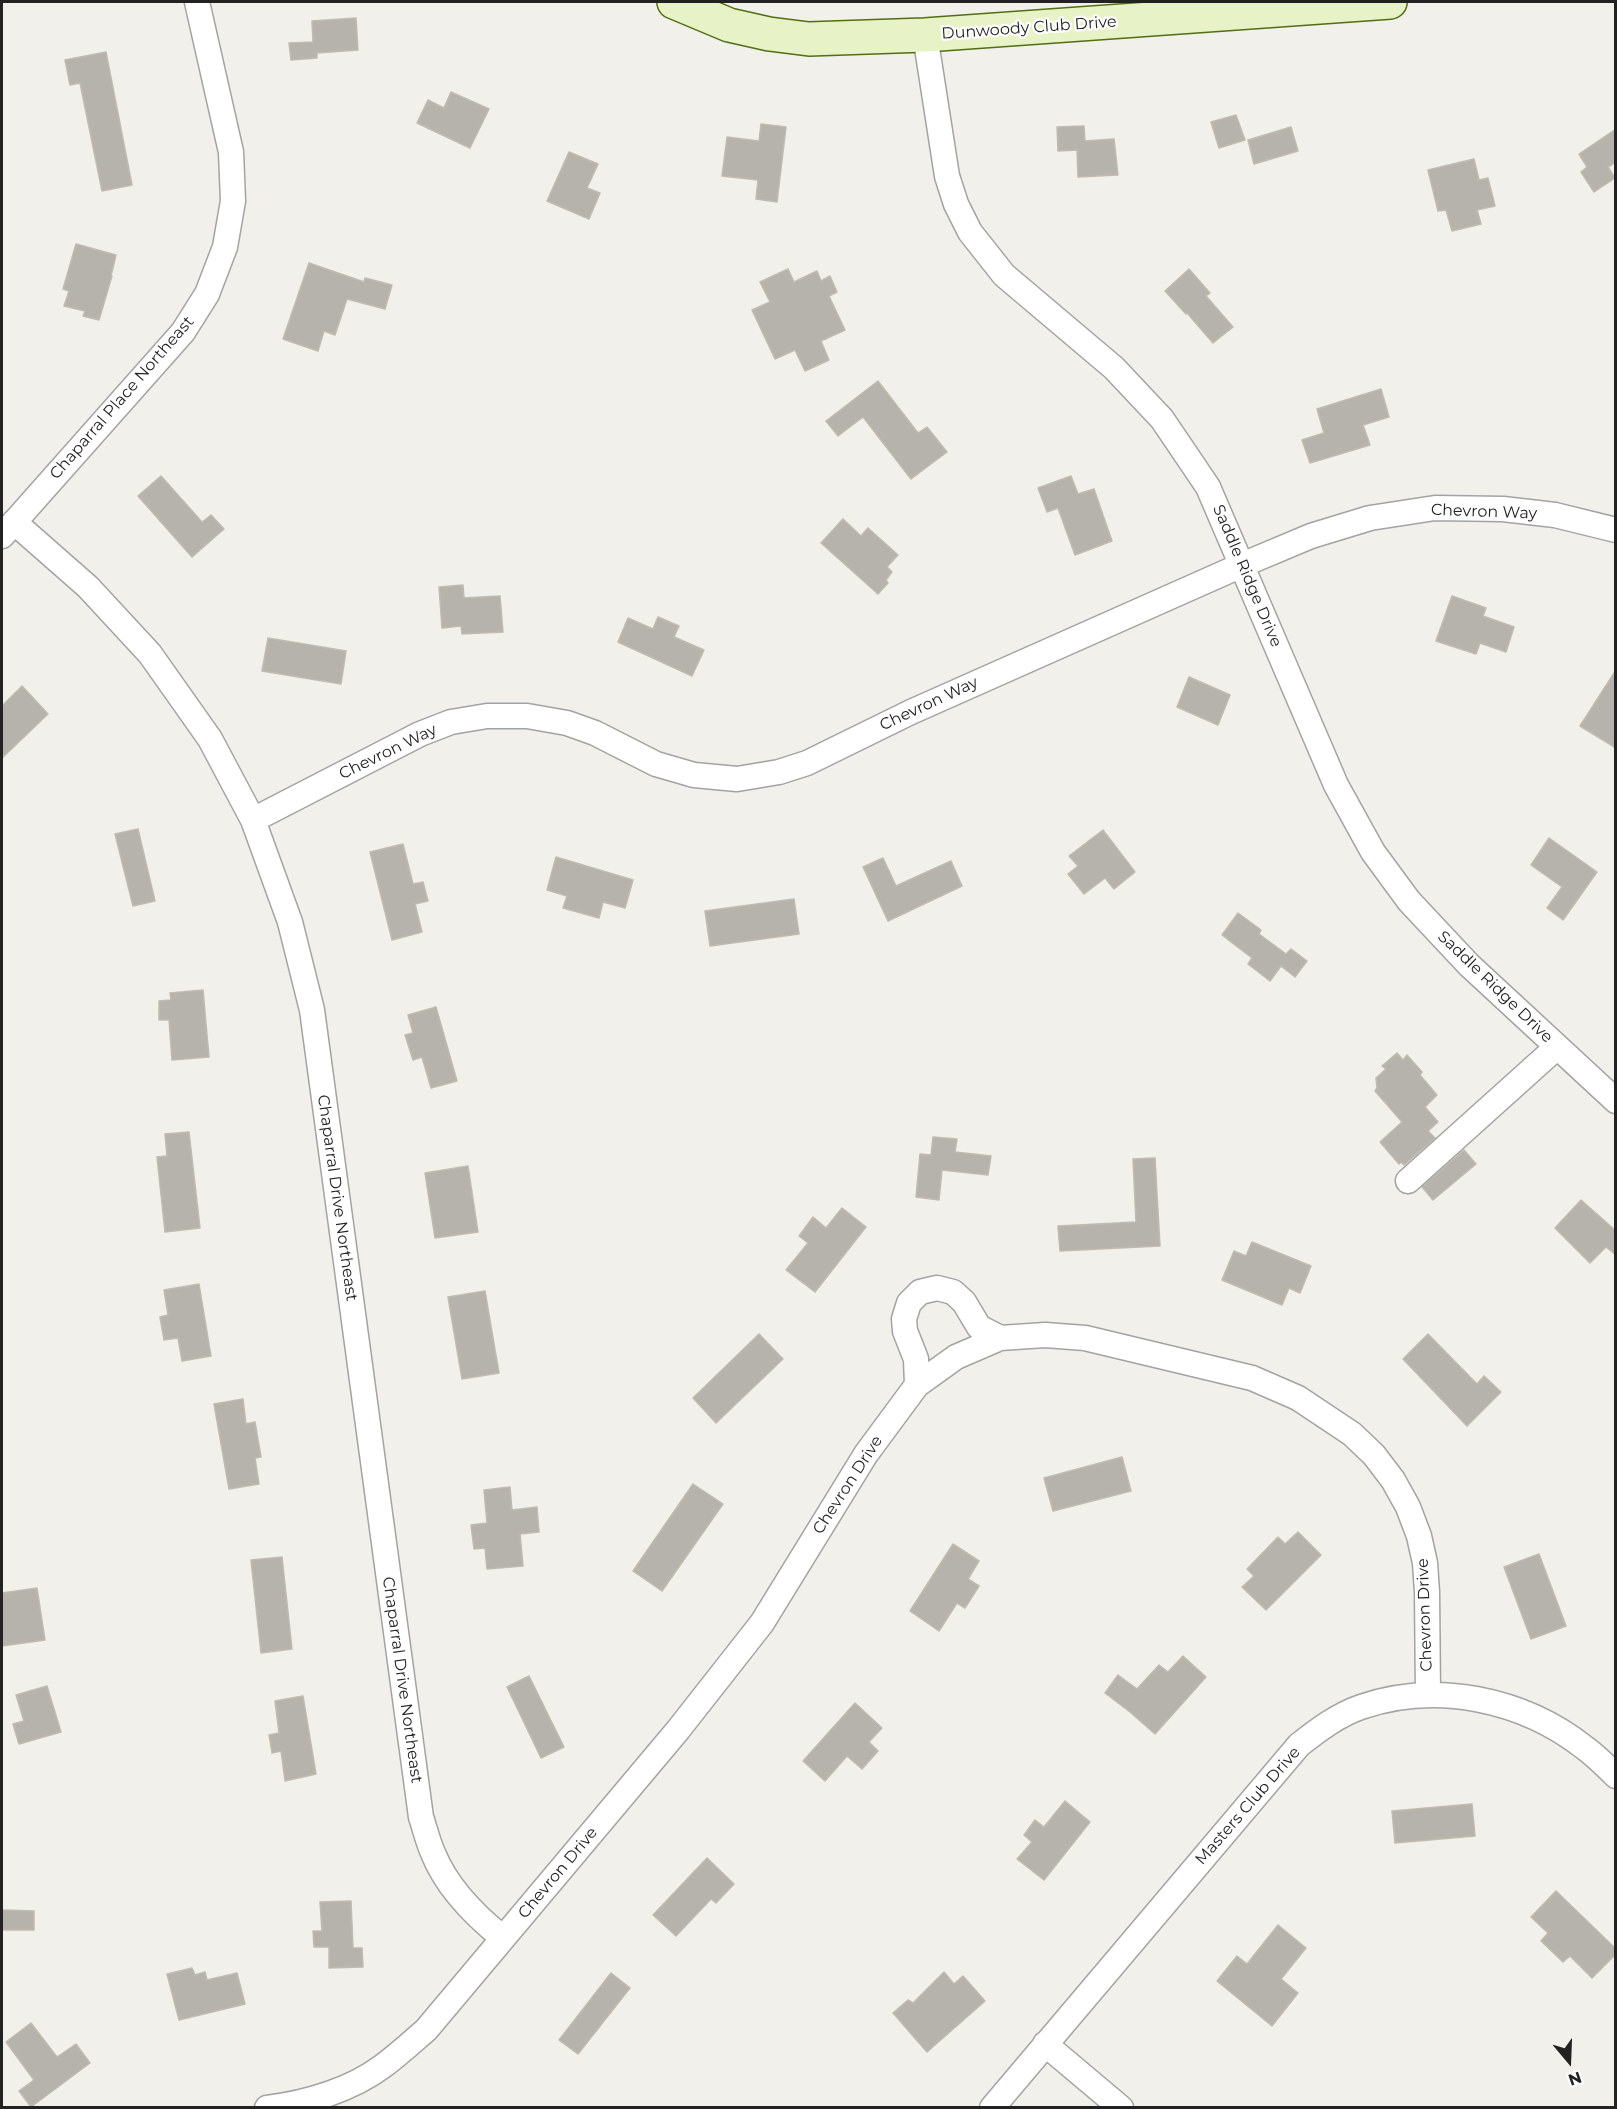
<!DOCTYPE html>
<style>
body{margin:0}
#map{position:relative;width:1617px;height:2109px;overflow:hidden;background:#f1f0ea;font-family:Montserrat,sans-serif}
canvas{display:block}
.frame{position:absolute;inset:0;border:3px solid #222;pointer-events:none}
.north{position:absolute;left:1539px;top:2031px;width:60px;height:60px;-webkit-text-stroke:4px #fff;paint-order:stroke;rotate:161deg;font-size:16px;font-weight:700;line-height:24px;text-align:center;color:#222}
.north::after{content:'';display:block;margin:auto;width:21px;height:27px;background:#222;clip-path:polygon(50% 0,100% 100%,50% 72%,0 100%)}
</style>
<div id="map">
<canvas width="1617" height="2109"></canvas>
<div class="frame"></div>
<div class="north">N</div>
</div>
<script>
const g = document.querySelector('canvas').getContext('2d');
g.lineJoin = 'round';
function paint(path, color) { g.fillStyle = color; g.fill(path, 'evenodd'); }
function strokePath(path, color, width, dash) { g.strokeStyle = color; g.lineWidth = width; g.lineCap = dash ? 'butt' : 'round'; g.setLineDash(dash || []); g.stroke(path); }
function write(font, color, halo, rows, align = 'center') {
  g.font = font + ' Montserrat,sans-serif'; g.lineWidth = 4.5; g.setLineDash([]); g.textBaseline = 'middle'; g.strokeStyle = halo; g.fillStyle = color; for (const [text, x, y, turn = 0] of rows) {
    g.save(); g.translate(x, y); g.rotate((+turn || 0) * Math.PI / 180); g.textAlign = isNaN(turn) ? turn : align; if (halo) g.strokeText(text, 0, 0); g.fillText(text, 0, 0); g.restore();
  }
}
const building = new Path2D(`
 M356 18 358 50 317 53V58L291 60 289 43 313 42 312 21Z
 M106 52 132 185 102 191 80 83 70 85 65 60Z
 M451 92 489 109 470 148 417 123 428 100 444 108Z
 M1236 115 1245 140 1219 148 1211 122Z
 M761 124 786 127 777 202 756 199 758 180 722 176 727 137 759 141Z
 M1084 126 1085 141 1114 139 1118 175 1078 177 1077 150 1058 151 1057 127Z
 M1291 127 1298 151 1254 164 1248 140Z
 M1616 129V162L1608 167 1615 178 1594 192 1581 172 1587 167 1579 154Z
 M569 152 598 164 587 188 600 193 589 219 547 201Z
 M1474 159 1479 180 1488 178 1495 206 1477 210 1481 224 1452 231 1446 210 1438 211 1428 170Z
 M76 244 116 255 111 276H112L99 320 83 316 85 311 64 306 69 291 63 289Z
 M309 263 364 282 365 278 392 285 385 309 347 299 335 335 324 331 318 351 283 339Z
 M788 269 794 282 817 271 821 281 830 276 837 292 829 296 845 330 821 341 829 360 805 371 795 350 775 359 752 310 770 302 760 282Z
 M1189 269 1210 293 1206 296 1233 327 1213 343 1187 313 1186 314 1165 291Z
 M878 381 918 433 927 427 947 452 911 479 863 417 838 436 826 421Z
 M1381 389 1389 417 1363 425 1370 445 1310 463 1302 440 1324 433 1317 409Z
 M161 476 202 522 211 515 224 529 192 557 138 496Z
 M1071 476 1078 494 1094 489 1112 541 1075 555 1058 508 1047 512 1038 488Z
 M843 519 861 536 868 528 898 555 887 567 892 572 886 580 888 583 878 594 821 543Z
 M463 585 464 598 500 596 503 632 462 634 461 626 442 628 439 587Z
 M1452 596 1486 608 1483 616 1514 627 1506 652 1480 643 1476 654 1436 641Z
 M658 617 679 626 674 637 704 650 692 676 618 642 628 618 653 629Z
 M268 638 346 651 341 684 262 671Z
 M1616 670V748L1580 726Z
 M1189 677 1230 695 1218 725 1177 707Z
 M22 686 48 714 2 758V706Z
 M138 829 155 901 133 906 115 834Z
 M1103 830 1135 872 1114 889 1105 878 1084 894 1068 874 1078 866 1069 856Z
 M1549 838 1597 872 1563 920 1547 908 1562 887 1531 865Z
 M403 844 413 884 423 882 428 901 415 904 422 932 392 940 370 852Z
 M556 857 633 880 625 908 603 902 599 918 563 908 567 896 547 890Z
 M883 858 896 886 951 861 962 886 888 921 863 867Z
 M794 899 799 934 710 946 705 911Z
 M1238 913 1261 930 1259 934 1286 954 1291 949 1307 961 1295 977 1281 966 1270 981 1248 964 1252 958 1222 935Z
 M203 990 209 1057 172 1060 169 1020H159V1001L171 1000 170 993Z
 M436 1007 457 1081 431 1088 422 1057 413 1060 405 1035 413 1033 408 1015Z
 M1397 1053 1403 1060 1407 1055 1422 1072 1420 1075 1437 1095 1425 1107 1438 1122 1428 1131 1435 1138 1404 1165 1401 1162 1399 1164 1380 1142 1402 1122 1375 1091 1377 1088 1376 1078 1386 1069 1382 1066Z
 M189 1132 200 1228 165 1232 157 1157 167 1156 165 1134Z
 M933 1137 957 1139 955 1152 991 1156 988 1175 942 1170 939 1200 916 1197 920 1154 931 1155Z
 M1464 1150 1476 1164 1433 1200 1422 1187Z
 M1155 1158 1160 1246 1060 1251 1058 1226 1136 1222 1133 1159Z
 M468 1166 478 1232 435 1238 425 1173Z
 M1581 1200 1616 1231V1255L1606 1247 1590 1263 1555 1228Z
 M842 1208 866 1227 815 1292 786 1270 808 1243 799 1236 813 1217 826 1228Z
 M1252 1242 1311 1266 1300 1293 1289 1288 1282 1305 1222 1280 1234 1251 1246 1256Z
 M199 1284 211 1356 182 1361 178 1338 164 1340 160 1317 168 1315 164 1290Z
 M485 1291 499 1373 462 1379 448 1297Z
 M759 1334 783 1359 716 1423 693 1398Z
 M1428 1334 1477 1384 1484 1376 1501 1392 1467 1426 1403 1359Z
 M243 1399 246 1424 255 1422 261 1457 255 1458 259 1484 229 1489 214 1404Z
 M1122 1457 1131 1491 1053 1511 1044 1478Z
 M693 1484 723 1504 662 1591 633 1571Z
 M510 1487 512 1510 537 1507 539 1532 520 1534 523 1566 487 1569 485 1548 474 1549 471 1525 487 1523 484 1490Z
 M1298 1532 1321 1555 1266 1610 1242 1587 1254 1576 1247 1569 1278 1537 1285 1544Z
 M953 1544 979 1561 968 1579 979 1586 965 1608 957 1603 939 1631 910 1611Z
 M1539 1554 1566 1626 1531 1639 1504 1567Z
 M282 1557 292 1649 261 1653 251 1560Z
 M37 1588 45 1640 2 1646V1593Z
 M1183 1656 1206 1677 1155 1734 1130 1712 1105 1693 1118 1675 1137 1689 1159 1665 1168 1672Z
 M529 1676 564 1747 541 1758 507 1687Z
 M47 1686 61 1732 19 1744 13 1724 24 1721 16 1695Z
 M303 1696 316 1774 285 1781 281 1751 272 1753 269 1735 279 1733 275 1701Z
 M855 1703 882 1728 869 1742 878 1751 862 1769 847 1756 825 1781 803 1761Z
 M1065 1801 1090 1822 1044 1880 1017 1859 1032 1842 1024 1835 1035 1820 1044 1827Z
 M1472 1804 1475 1836 1395 1843 1392 1811Z
 M707 1858 734 1884 716 1903 711 1899 676 1936 653 1915Z
 M1556 1891 1616 1949V1954L1592 1978 1570 1956 1563 1962 1541 1941 1548 1933 1531 1917Z
 M351 1901 353 1948H362L363 1967 329 1968V1947H314L313 1931H322L320 1902Z
 M2 1910 34 1911V1930H2Z
 M1278 1925 1306 1948 1281 1979 1298 1993 1272 2026 1217 1981 1237 1956 1247 1964Z
 M192 1968 195 1975 205 1972 207 1980 237 1973 245 2004 179 2020 167 1974Z
 M944 1972 954 1984 963 1976 985 2001 927 2052 893 2013 908 2000 913 2003Z
 M611 1973 630 1988 578 2054 559 2040Z
 M31 2023 57 2057 76 2044 90 2063 31 2107 19 2091 34 2080 6 2042Z`);
paint(building, '#b6b3ad');
strokePath(building, '#c1bbae', 1.5);
const street = new Path2D(`
 M925 35 947 176 956 204 970 232 1004 275 1114 368 1162 419 1208 487 1336 785 1373 852 1409 901 1469 965 1616 1101
 M14 522 88 587 150 654 210 739 253 820 290 922 312 1010 421 1817C425 1829 428 1842 433 1853 447 1888 474 1915 503 1938
 M2 536 183 332 207 294 225 247 233 201 231 152 197 2
 M253 820 420 734 451 722 487 716H527L567 723 595 733 656 764 694 775 737 779 779 772 807 763 911 712 1242 565 1311 536 1370 518 1435 508 1503 509 1555 515 1616 530
 M1408 1181 1557 1047
 M917 1385 916 1359 905 1331 904 1319 909 1303 920 1292 937 1288 953 1292 964 1302 979 1327 1000 1338
 M1045 2044 1121 2108
 M267 2108C307 2103 351 2090 383 2066 398 2055 412 2042 426 2030L678 1730 762 1623 866 1454 917 1385 956 1357 1000 1338 1045 1335 1085 1338 1252 1378 1298 1398 1352 1434 1374 1455 1393 1480 1408 1507 1419 1536 1425 1563 1427 1592 1428 1694
 M992 2108 1299 1745C1318 1730 1338 1715 1361 1707 1436 1681 1523 1699 1585 1748 1596 1756 1606 1766 1616 1776`);
const secondary = new Path2D(`
 M674 2 729 25 769 34 809 39 925 35 1390 2`);
strokePath(street, '#a3a3a3', 27);
strokePath(secondary, '#506f13', 36);
strokePath(street, '#fff', 24);
strokePath(secondary, '#e7f3c6', 33);
write('16px', '#222', '#fff', [
 ["Dunwoody Club Drive",1029,28,-4],
 ["Chaparral Place Northeast",122,398,-49],
 ["Chevron Way",1484,512,2],
 ["Saddle Ridge Drive",1247,576,67],
 ["Chevron Way",929,704,-25],
 ["Chevron Way",388,752,-26],
 ["Saddle Ridge Drive",1495,987,44],
 ["Chaparral Drive Northeast",337,1198,82],
 ["Chevron Drive",848,1485,-57],
 ["Chevron Drive",1425,1615,-92],
 ["Chaparral Drive Northeast",402,1680,82],
 ["Masters Club Drive",1248,1806,-49],
 ["Chevron Drive",558,1873,-50]
]);
</script>
